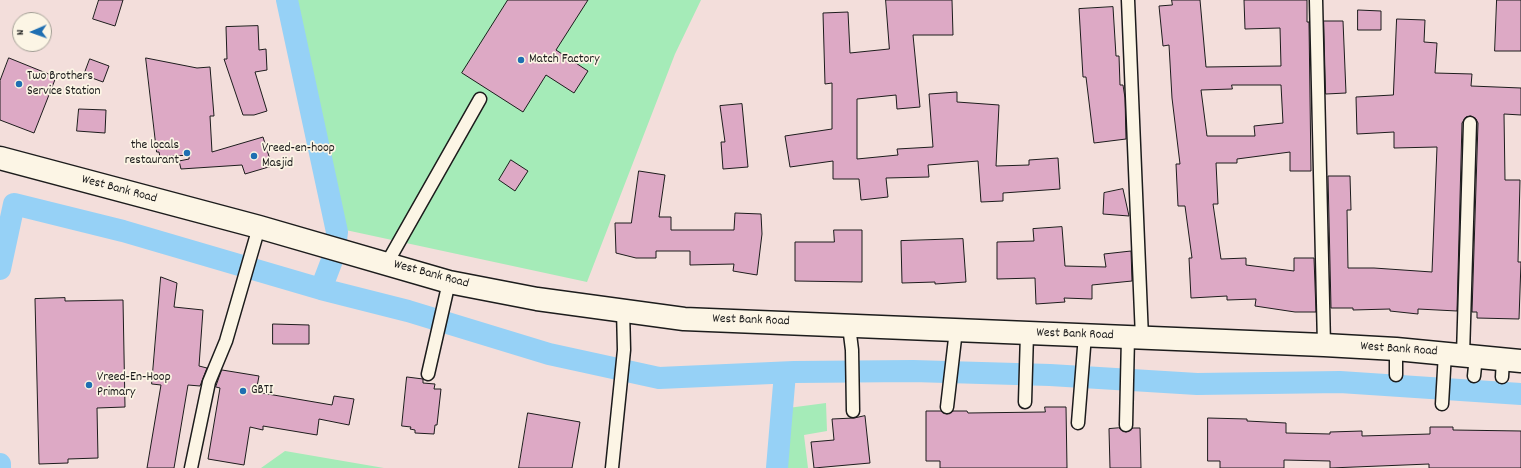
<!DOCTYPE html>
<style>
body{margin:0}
#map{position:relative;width:1521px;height:468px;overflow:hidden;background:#f3dedb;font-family:Dekko,sans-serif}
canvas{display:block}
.north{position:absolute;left:12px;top:12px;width:40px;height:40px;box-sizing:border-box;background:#fcf5e5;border:1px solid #a29e95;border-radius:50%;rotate:268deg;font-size:11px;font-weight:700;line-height:16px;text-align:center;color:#1c1c1c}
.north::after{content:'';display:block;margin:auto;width:14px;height:18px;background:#1f6fb2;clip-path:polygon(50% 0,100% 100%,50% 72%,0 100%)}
</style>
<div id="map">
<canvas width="1521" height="468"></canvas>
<div class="north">N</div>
</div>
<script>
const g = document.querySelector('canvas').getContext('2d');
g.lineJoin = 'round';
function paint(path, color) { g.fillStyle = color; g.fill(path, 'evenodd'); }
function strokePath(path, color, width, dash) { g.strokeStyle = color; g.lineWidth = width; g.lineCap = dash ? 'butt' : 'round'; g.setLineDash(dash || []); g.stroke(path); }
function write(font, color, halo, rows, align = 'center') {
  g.font = font + ' Dekko,sans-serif'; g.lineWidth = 3.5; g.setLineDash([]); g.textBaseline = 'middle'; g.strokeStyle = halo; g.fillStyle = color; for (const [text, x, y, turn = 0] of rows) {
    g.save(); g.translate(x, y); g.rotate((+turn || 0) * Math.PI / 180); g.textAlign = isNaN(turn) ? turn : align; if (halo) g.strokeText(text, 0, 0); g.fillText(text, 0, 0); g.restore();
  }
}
paint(new Path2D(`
 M296 0H701L675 54 587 282 341 229Z
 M826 403 827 431 804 435 808 468H785L788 408Z
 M285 451 384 468H261Z`), '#a5ebb8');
strokePath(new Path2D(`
 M287 0 337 232 334 255 321 289
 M0 269 14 204 123 231 321 289 408 311 549 354 659 378 794 372 913 371 1050 375 1197 384 1340 382 1521 394
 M0 464V468
 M777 468 785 373`), '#96d1f6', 22);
const building = new Path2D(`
 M99 0H123L115 26 93 19Z
 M508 0H588L556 50 588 71 574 93 546 75 523 112 462 73Z
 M886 0H952L953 35H913L920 107 897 109 896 95 857 99V159L898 155 897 149 933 147 929 94 957 92V102L999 105 996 166 1029 165V160L1058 158 1060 189 1003 193V201L981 202 978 161 928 165 929 177 886 178 888 197 861 200 859 179H833V161L790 167 785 136 832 129V83L825 84 823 13 848 12 850 53 889 49Z
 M1172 0H1200L1206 67 1281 66 1280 28 1245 29 1244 0H1307V22H1309L1311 171H1290V152L1237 159V163H1216L1218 204H1213L1221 259 1246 258V265L1294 271V258H1314L1316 312H1295L1255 306 1256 299 1227 300V296L1191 298 1189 258H1192L1185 206H1178L1176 164H1180L1172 98 1169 45 1163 46 1159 6 1172 5ZM1232 85H1281L1283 123 1254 126 1255 136H1207L1201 90 1232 89Z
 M1497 0H1521V51H1495Z
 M1113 7 1116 56H1119L1120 85H1123L1125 98 1126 139 1094 143 1086 77H1083L1079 9Z
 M1358 10 1381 11V30H1358Z
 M1397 19 1425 20 1424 42 1437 43 1435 73 1472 74 1471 86 1521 88V115L1504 114 1505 180H1520L1518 262H1521L1519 319 1477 318V312H1472L1478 123 1476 119 1471 116 1466 117 1462 123 1457 311 1418 309V314L1390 311V309L1353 310V308H1331L1328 176H1350L1351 210H1347L1348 268H1374L1432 272 1437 147 1394 148V132L1357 134 1356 97 1393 95Z
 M1324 21H1343L1346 93 1326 94Z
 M258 26 259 50 266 49 267 70 255 72 267 111 254 115H243L224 59H227L226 27Z
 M9 58 56 77 34 133 0 120V81Z
 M146 58 197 68 210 67 214 116H210L212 152 263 137 272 166 245 174 242 165 181 169 179 161 189 159V155L160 157 159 152H157Z
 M90 59 109 66 103 82 84 75Z
 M742 104 748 167 723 169 721 142H725L720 106Z
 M79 109 106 110 105 133 77 131Z
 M511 160 528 171 515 191 499 180Z
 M639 171 665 175 659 217H671V230H734L735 213 761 214 762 234 757 275 733 271 734 264 690 265V251H656V258H636L616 253 615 223H631Z
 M1123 189 1129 216 1103 214 1104 193Z
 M1062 227 1065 266 1106 267 1104 254 1131 251 1132 281 1092 285V299L1064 298 1065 302 1036 304 1035 278 997 279V242L1034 241 1033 229Z
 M834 230H862V282L795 281V242H834Z
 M963 239 966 282 935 284V282L902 283 901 241Z
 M161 277 177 283 174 307 203 310 199 366 207 368 200 386 188 385 174 468H147L161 385 152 384Z
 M65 298V301L123 300 125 407 97 408 98 458 68 459V463L39 464 35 299Z
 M273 324 309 325V344H273Z
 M222 370 259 376 256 392 332 405 334 396 354 399 349 425 319 419 317 435 263 426V430L250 427 244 465 208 459 220 388 216 387Z
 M407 377 423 379V383L435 384 434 389H441L437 425H435L434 434 415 433V430L410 429 411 427 402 426Z
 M1045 407H1066L1067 468H940V461H926V411H941L947 414 953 411H967L968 413 1045 412Z
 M528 413 580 422 572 468H519Z
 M865 416 870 463 814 468 811 442 834 440 832 419 854 418Z
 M1208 418 1247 419V421L1286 423V433L1330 434V432L1362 431V436L1430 434V427H1453V430L1521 431V468H1429V464L1330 468V461L1284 460V468H1220V461H1208Z
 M1119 428 1126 432 1133 428H1140L1141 468H1110L1109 429Z`);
paint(building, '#dda9c5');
strokePath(building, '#1c1c1c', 1);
const lane = new Path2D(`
 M1128 0 1142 338
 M1316 0 1324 345
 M387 263 480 99
 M849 326 852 350 853 411
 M1463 355 1470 123
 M428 374 449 282
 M1396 375V349
 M1474 376 1476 356
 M1502 377 1503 359
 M1025 402 1027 333
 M1442 404 1445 353
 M947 407 956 330
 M1078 423 1085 335
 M1126 425 1128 337
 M191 468 209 382 226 341 259 227
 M612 468 624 350 623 309`);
const primary = new Path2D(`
 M0 158 259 227 449 282 537 299 684 319 1324 345 1396 349 1521 361`);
strokePath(lane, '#1c1c1c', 15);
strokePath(primary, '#1c1c1c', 25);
strokePath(lane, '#fcf5e5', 12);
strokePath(primary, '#fcf5e5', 22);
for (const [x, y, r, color] of [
 [521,60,4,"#1f6fb2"],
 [19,84,4,"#1f6fb2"],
 [187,153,4,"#1f6fb2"],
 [254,156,4,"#1f6fb2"],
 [89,385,4,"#1f6fb2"],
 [243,391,4,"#1f6fb2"]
]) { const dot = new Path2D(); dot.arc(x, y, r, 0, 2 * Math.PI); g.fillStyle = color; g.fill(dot); strokePath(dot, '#fcf5e5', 1.5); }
write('13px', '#1c1c1c', '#fcf5e5', [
 ["Match Factory",529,60],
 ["Two Brothers",27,77],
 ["Service Station",27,92],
 ["the locals",179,146,"right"],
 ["restaurant",179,161,"right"],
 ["Vreed-en-hoop",262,149],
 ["Masjid",262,164],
 ["Vreed-En-Hoop",97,378],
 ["Primary",97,393],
 ["GBTI",251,391]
], 'left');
write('13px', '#1c1c1c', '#fcf5e5', [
 ["West Bank Road",119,190,15],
 ["West Bank Road",431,275,15],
 ["West Bank Road",751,321,2],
 ["West Bank Road",1075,335,2],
 ["West Bank Road",1399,350,4]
]);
</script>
